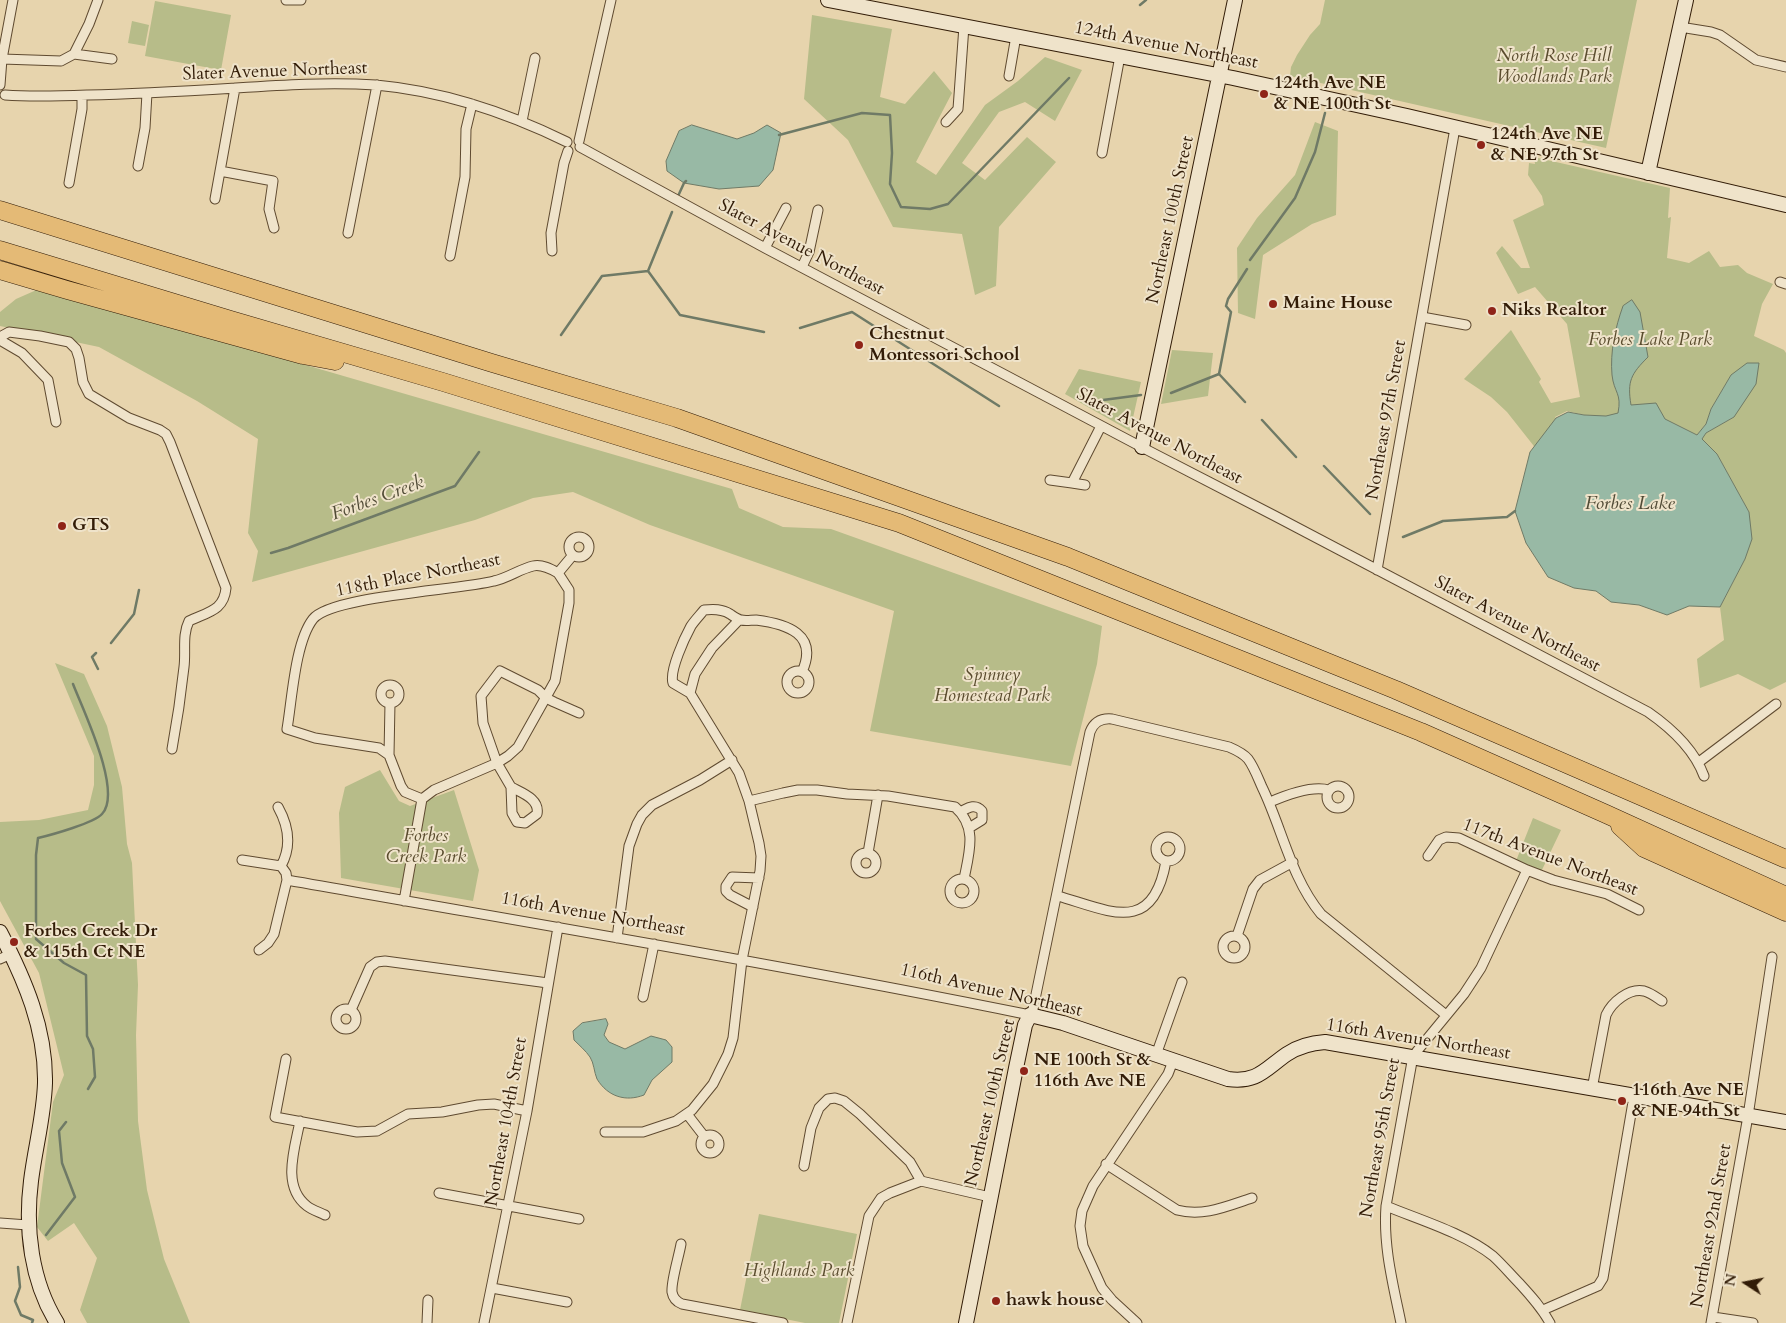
<!DOCTYPE html>
<style>
body{margin:0}
#map{position:relative;width:1786px;height:1323px;overflow:hidden;background:#e7d4ad;font-family:Cardo,serif}
canvas{display:block}
.north{position:absolute;left:1721px;top:1258px;width:50px;height:50px;-webkit-text-stroke:4px #efe3ca;paint-order:stroke;rotate:281deg;font-size:14px;font-weight:700;line-height:20px;text-align:center;color:#321c07}
.north::after{content:'';display:block;margin:auto;width:18px;height:22px;background:#321c07;clip-path:polygon(50% 0,100% 100%,50% 72%,0 100%)}
</style>
<div id="map">
<canvas width="1786" height="1323"></canvas>
<div class="north">N</div>
</div>
<script>
const g = document.querySelector('canvas').getContext('2d');
g.lineJoin = 'round';
function paint(path, color) { g.fillStyle = color; g.fill(path, 'evenodd'); }
function strokePath(path, color, width, dash) { g.strokeStyle = color; g.lineWidth = width; g.lineCap = dash ? 'butt' : 'round'; g.setLineDash(dash || []); g.stroke(path); }
function write(font, color, halo, rows, align = 'center') {
  g.font = font + ' Cardo,serif'; g.lineWidth = 4; g.setLineDash([]); g.textBaseline = 'middle'; g.strokeStyle = halo; g.fillStyle = color; for (const [text, x, y, turn = 0] of rows) {
    g.save(); g.translate(x, y); g.rotate((+turn || 0) * Math.PI / 180); g.textAlign = isNaN(turn) ? turn : align; if (halo) g.strokeText(text, 0, 0); g.fillText(text, 0, 0); g.restore();
  }
}
paint(new Path2D(`
 M1325 0H1637L1606 148 1290 76 1291 67 1297 55 1310 35 1320 24Z
 M155 1 231 15 221 70 145 56Z
 M812 15 892 29 880 97 905 104 934 71 952 93 916 162 936 175 985 105 1018 81 1045 57 1082 70 1055 121 1025 102 999 112 962 163 985 180 1027 137 1056 162 999 227 996 286 975 295 962 234 893 227 848 140 804 99Z
 M132 21 149 25 145 46 128 43Z
 M1315 122 1338 131 1336 215 1312 224 1263 255 1255 319 1238 313 1237 248 1257 218 1295 175Z
 M1534 157 1670 188 1668 218 1671 217 1667 258 1689 263 1709 251 1720 267 1738 265 1747 273 1773 284 1762 304 1754 336 1784 350 1786 353V682L1770 690 1738 674 1700 688 1697 659 1724 640 1720 607 1745 559 1749 512 1717 454 1701 439 1706 433 1734 417 1731 375 1711 409 1706 424 1697 435 1671 422 1584 415 1567 411 1555 417 1556 418 1537 450 1507 412 1491 397 1464 379 1511 330 1541 379 1539 382 1551 403 1580 397 1567 324 1535 287 1518 294 1496 253 1502 246 1521 268H1530L1513 220 1544 205 1542 196 1528 175 1529 163 1535 164Z
 M41 288 732 489 739 508 783 527 831 529 1102 626 1097 664 1071 766 870 731 894 611 650 525 573 492 533 498 475 520 252 582 258 551 248 533 258 439 197 401 99 347 0 326V312L16 299Z
 M1172 350 1213 353 1208 396 1161 404Z
 M1079 369 1141 382 1130 431 1065 394Z
 M55 663 84 674 107 726 122 787 127 844 132 863 138 985 136 1035 138 1121 147 1190 164 1259 190 1323H87L80 1310 97 1258 74 1223 48 1241 37 1227 53 1102 64 1075 39 973 0 901V822L39 820 88 810 94 785V756Z
 M380 770 399 801 410 806 454 790 479 870 473 901 341 878 339 813 345 787Z
 M1533 818 1561 830 1541 872 1516 861Z
 M759 1214 857 1234 839 1323H805L740 1310Z`), '#b7bc89');
const water = new Path2D(`
 M692 125 737 139 754 133 767 125 781 133 773 170 759 186 719 189 684 183 667 171 666 161 679 131Z
 M1632 300 1640 312 1648 357C1631 374 1627 381 1631 405L1656 403 1665 419 1697 435 1706 424 1711 409 1731 375 1747 363H1759L1756 384 1734 417 1706 433 1702 439 1717 454 1749 512 1752 539 1745 559 1720 607 1689 606 1667 615 1639 605 1611 602 1596 591 1574 588 1548 577 1526 543 1515 511 1530 452 1556 418 1568 412 1584 415 1606 416 1618 413C1622 393 1614 393 1612 375 1610 352 1615 328 1623 306Z
 M606 1019 608 1024 604 1035 609 1042 625 1049 651 1036 666 1040 672 1047V1062L652 1080 644 1095C626 1102 608 1097 597 1079 594 1072 594 1063 590 1057 586 1051 579 1045 574 1040L573 1031 582 1023Z`);
paint(water, '#98b9a5');
strokePath(water, '#6f7a66', 1);
strokePath(new Path2D(`
 M1140 5 1146 0
 M779 135 862 113 890 115 892 153 890 184 901 207 930 209 948 204 1069 78
 M679 194 684 183 686 181
 M1250 260 1295 198 1315 152 1325 113
 M648 271 672 212
 M800 328 852 312 999 406
 M561 335 602 276 648 271 680 315 764 332
 M1219 374 1231 312 1226 306 1228 299 1247 269
 M1171 393 1219 374 1245 402
 M1103 400 1141 395
 M1262 420 1296 457
 M1324 466 1370 514
 M1403 537 1443 521 1507 517 1515 511
 M271 553 288 548 455 486 479 452
 M111 643 134 614 139 590
 M96 653 92 657 98 669
 M73 684C83 710 123 792 102 814 94 823 51 835 38 838L36 855V939L64 963 86 975 87 1036 93 1049 95 1077 88 1089
 M46 1235 75 1197 62 1163 59 1131 66 1122
 M18 1267 20 1287 15 1301 21 1315 33 1320 32 1323`), '#6f7a66', 2.5);
const street = new Path2D(`
 M286 0H301
 M1680 27 1711 32 1720 35 1756 60 1786 67
 M74 54 89 24 98 0
 M2 59 61 61 74 54 112 59
 M1009 76 1016 36
 M0 85 2 59 13 0
 M5 95C33 97 60 96 88 95 137 94 187 91 236 88 282 85 329 82 376 85 442 91 508 113 567 142
 M522 121 535 58
 M946 122 958 109 964 26
 M579 141 611 0
 M580 147 765 248 1151 452 1275 516 1648 712C1671 728 1694 749 1704 776
 M1102 153 1120 56
 M138 166 145 128 147 93
 M220 171 273 181 269 209 274 228
 M69 183 82 109V96
 M215 199 235 88
 M348 233 377 85
 M765 248 786 208
 M552 251 551 233 564 163 568 151
 M450 256 465 177 466 129 472 104
 M802 267 809 252 818 210
 M1780 282 1786 284
 M1422 317 1466 325
 M0 337 9 332 40 336 69 342 76 349 79 358 83 382 89 394 129 418 160 430 166 434 170 442 226 588C224 611 207 612 189 621 182 635 186 651 184 667 181 695 177 722 172 749
 M0 340 22 353 48 380 56 422
 M1050 480 1072 483 1101 426
 M1072 483 1085 485
 M569 547a10 10 0 1 1 20 0a10 10 0 1 1-20 0Z
 M1377 570 1455 128
 M787 682a11 11 0 1 1 22 0a11 11 0 1 1-22 0Z
 M381 694a9 9 0 1 1 18 0a9 9 0 1 1-18 0Z
 M690 693 695 674 712 648 739 620
 M389 755 390 703
 M1699 762 1776 704
 M1327 797a11 11 0 1 1 22 0a11 11 0 1 1-22 0Z
 M511 787C522 793 540 799 537 814L525 823 517 822 512 813 511 787 497 763 483 723 481 696 500 671 538 690 546 698 554 702 579 713
 M422 799 405 792 401 786 389 755 379 748 315 738 287 729C292 700 295 642 313 619 331 596 460 590 494 581 508 578 520 569 533 566 542 564 551 569 558 573
 M422 799 434 790 497 763 508 756 518 747 555 681 569 603V590L558 573 573 555
 M749 801 783 793 798 790H817L847 794 888 796 955 807C978 827 969 853 964 879
 M1270 802C1286 795 1312 785 1329 790
 M278 807C288 825 292 846 281 866
 M960 812C968 808 975 803 982 811V820L969 828
 M1156 849a12 12 0 1 1 24 0a12 12 0 1 1-24 0Z
 M856 863a10 10 0 1 1 20 0a10 10 0 1 1-20 0Z
 M868 853 878 795
 M1428 856 1439 840 1446 837 1459 838 1527 870 1553 880 1607 894 1639 910
 M242 860 281 866 286 873 287 880C535 924 783 965 1030 1015L1033 1009 1090 732C1094 722 1101 718 1112 719L1229 747C1236 750 1243 753 1248 759 1254 767 1258 778 1262 787 1282 828 1291 878 1321 914L1446 1015
 M950 891a12 12 0 1 1 24 0a12 12 0 1 1-24 0Z
 M1058 896C1110 911 1153 936 1166 861
 M404 901 422 799
 M753 907 730 895 726 891V886L732 877 759 878
 M1223 947a11 11 0 1 1 22 0a11 11 0 1 1-22 0Z
 M1237 936 1253 889 1260 880 1293 862
 M617 938 629 846 637 824 642 815 652 805 700 780 732 760
 M259 950 268 943 274 934 287 880
 M0 959 11 954
 M643 997 654 944
 M336 1019a10 10 0 1 1 20 0a10 10 0 1 1-20 0Z
 M351 1010 370 967 377 962 385 961 548 983
 M1156 1055 1182 982
 M286 1059 275 1117 357 1132 377 1131 408 1114 442 1112 478 1105 494 1104 527 1111
 M1592 1089 1606 1015C1612 1002 1629 988 1644 991 1651 993 1656 997 1662 1001
 M687 1114 704 1136
 M300 1121C295 1148 281 1186 307 1206 312 1210 319 1212 325 1215
 M605 1132H643L676 1121 692 1110 713 1084 728 1054 733 1038 742 960 760 871 761 856 759 843 749 801 739 773 690 693 673 683C669 671 685 637 691 626 695 620 700 615 704 610 714 609 722 609 730 614 733 616 737 619 741 620 746 621 751 620 756 620 787 624 819 634 802 672
 M701 1144a9 9 0 1 1 18 0a9 9 0 1 1-18 0Z
 M1106 1164 1177 1210C1204 1217 1227 1206 1252 1198
 M804 1166 811 1128 819 1108 828 1099 835 1098 844 1101 860 1114 910 1162 921 1181
 M921 1181 990 1197
 M439 1193 579 1219
 M1386 1206C1420 1220 1464 1233 1493 1256 1502 1264 1511 1275 1520 1284 1531 1296 1542 1308 1550 1323
 M0 1223 28 1225
 M681 1244C679 1256 671 1281 672 1292 673 1298 677 1302 682 1304L783 1323
 M492 1288 567 1302
 M1543 1310 1598 1286 1603 1278 1634 1096
 M1713 1317 1753 1323
 M427 1323 428 1300
 M484 1323 527 1111 558 927
 M847 1323 869 1216 881 1198 890 1193 921 1181
 M1137 1323 1112 1300 1102 1288 1083 1246 1080 1226 1082 1211 1093 1186 1168 1074 1173 1061
 M1401 1323C1393 1284 1383 1246 1386 1206L1413 1056 1464 994 1481 968 1527 870
 M1711 1323 1748 1116 1772 957`);
const secondary = new Path2D(`
 M828 0 1233 78 1407 116 1786 205
 M1648 173 1686 0
 M1142 447 1235 0
 M0 932C25 980 46 1029 45 1083 44 1116 35 1148 31 1181 25 1229 31 1281 57 1323
 M966 1323 1016 1068 1025 1025 1030 1015 1063 1023 1228 1079C1258 1083 1265 1069 1287 1054 1299 1046 1311 1043 1325 1042L1786 1122`);
const highway = new Path2D(`
 M0 210 492 363 677 418 1068 557 1396 690 1786 859
 M0 250 231 320 443 382 899 523 1421 732 1606 814 1786 896
 M0 270 67 290 303 355 335 361
 M1620 826 1644 848 1786 912`);
strokePath(street, '#5f4a30', 11);
strokePath(secondary, '#321c07', 16);
strokePath(highway, '#321c07', 19);
strokePath(street, '#efe3ca', 9);
strokePath(secondary, '#efe3ca', 14);
strokePath(highway, '#e4ba76', 18);
for (const [x, y, r, color] of [
 [1264,94,5,"#8f2418"],
 [1481,145,5,"#8f2418"],
 [1273,304,5,"#8f2418"],
 [1492,311,5,"#8f2418"],
 [859,345,5,"#8f2418"],
 [62,526,5,"#8f2418"],
 [14,942,5,"#8f2418"],
 [1024,1071,5,"#8f2418"],
 [1622,1101,5,"#8f2418"],
 [996,1301,5,"#8f2418"]
]) { const dot = new Path2D(); dot.arc(x, y, r, 0, 2 * Math.PI); g.fillStyle = color; g.fill(dot); strokePath(dot, '#efe3ca', 2); }
write('18px', '#321c07', '#efe3ca', [
 ["124th Avenue Northeast",1166,46,11],
 ["Slater Avenue Northeast",275,72,-2],
 ["Northeast 100th Street",1171,220,-78],
 ["Slater Avenue Northeast",801,248,28],
 ["Northeast 97th Street",1387,420,-80],
 ["Slater Avenue Northeast",1159,437,28],
 ["118th Place Northeast",418,576,-11],
 ["Slater Avenue Northeast",1517,625,28],
 ["117th Avenue Northeast",1550,858,21],
 ["116th Avenue Northeast",593,915,10],
 ["116th Avenue Northeast",991,991,13],
 ["116th Avenue Northeast",1418,1040,9],
 ["Northeast 100th Street",991,1103,-77],
 ["Northeast 104th Street",507,1122,-80],
 ["Northeast 95th Street",1381,1138,-80],
 ["Northeast 92nd Street",1712,1226,-80]
]);
write('italic 18px', '#5a4c2e', '#efe3ca', [
 ["North Rose Hill",1554,57],
 ["Woodlands Park",1554,78],
 ["Forbes Lake Park",1650,341],
 ["Spinney",992,676],
 ["Homestead Park",992,697],
 ["Forbes",426,837],
 ["Creek Park",426,858],
 ["Highlands Park",799,1272]
]);
write('bold 18px', '#321c07', '#efe3ca', [
 ["124th Ave NE",1274,84],
 ["& NE 100th St",1274,105],
 ["124th Ave NE",1491,135],
 ["& NE 97th St",1491,156],
 ["Maine House",1283,304],
 ["Niks Realtor",1502,311],
 ["Chestnut",869,335],
 ["Montessori School",869,356],
 ["GTS",72,526],
 ["Forbes Creek Dr",24,932],
 ["& 115th Ct NE",24,953],
 ["NE 100th St &",1034,1061],
 ["116th Ave NE",1034,1082],
 ["116th Ave NE",1632,1091],
 ["& NE 94th St",1632,1112],
 ["hawk house",1006,1301]
], 'left');
write('italic 19px', '#514b36', '#efe3ca', [
 ["Forbes Creek",378,499,-20],
 ["Forbes Lake",1630,505]
]);
</script>
